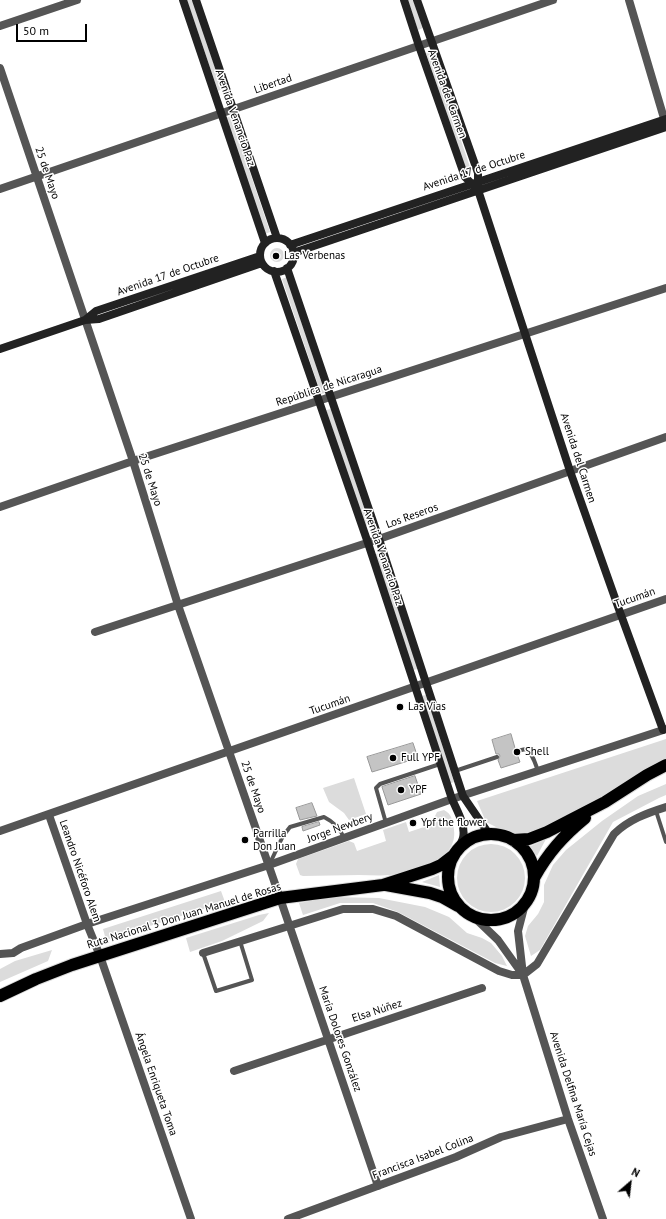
<!DOCTYPE html>
<meta charset="utf-8">
<style>
body{margin:0}
#map{position:relative;width:666px;height:1219px;overflow:hidden;background:#fff;font-family:"PT Sans",sans-serif}
canvas{display:block}
.north{position:absolute;left:610px;top:1163px;width:40px;height:40px;-webkit-text-stroke:3px #fff;paint-order:stroke;rotate:28deg;font-size:11px;font-weight:700;line-height:16px;text-align:center;color:#000}
.north::after{content:'';display:block;margin:auto;width:14px;height:18px;background:#000;clip-path:polygon(50% 0,100% 100%,50% 72%,0 100%)}
.scale{position:absolute;left:16px;top:24px;width:71px;height:18px;box-sizing:border-box;border:2px solid #000;border-top:0;padding-left:5px;font-size:12px;line-height:14px;white-space:nowrap;color:#000;-webkit-text-stroke:3px #fff;paint-order:stroke}
</style>
<div id="map">
<canvas width="666" height="1219"></canvas>
<div class="north">N</div>
<div class="scale">50 m</div>
</div>
<script>
const g = document.querySelector('canvas').getContext('2d');
g.lineJoin = 'round';
function paint(path, color) { g.fillStyle = color; g.fill(path, 'evenodd'); }
function strokePath(path, color, width, dash) { g.strokeStyle = color; g.lineWidth = width; g.lineCap = dash ? 'butt' : 'round'; g.setLineDash(dash || []); g.stroke(path); }
function write(font, color, halo, rows, align = 'center') {
  g.font = font + ' "PT Sans",sans-serif'; g.lineWidth = 3; g.setLineDash([]); g.textBaseline = 'middle'; g.strokeStyle = halo; g.fillStyle = color; for (const [text, x, y, turn = 0] of rows) {
    g.save(); g.translate(x, y); g.rotate((+turn || 0) * Math.PI / 180); g.textAlign = isNaN(turn) ? turn : align; if (halo) g.strokeText(text, 0, 0); g.fillText(text, 0, 0); g.restore();
  }
}
paint(new Path2D(`
 M187 0H193L222 89 218 91Z
 M408 0H413L423 28 418 30Z
 M431 52 470 167 465 169 426 53Z
 M231 116 270 232 265 234 226 118Z
 M270 255a7 7 0 1 1 14 0a7 7 0 1 1-14 0Z
 M287 277 325 393 321 394 282 279Z
 M331 409 370 525 365 526 326 410Z
 M379 553 418 669 413 670 374 555Z
 M426 695 454 782 449 784 421 696Z
 M666 739V761L539 831 523 835 510 833 500 829 486 822 477 801Z
 M354 778 366 814 349 820 344 813 329 802 323 788Z
 M666 784V795L659 798 613 822 540 950 531 956 525 936 528 926 538 914 544 902V885L553 865 566 850 602 821 638 796Z
 M444 810C452 814 453 821 454 830 458 861 414 872 390 875 380 876 369 875 359 875 340 875 322 876 303 876L300 875 296 864 298 859 349 841 354 843 357 851 386 841 383 830 406 822 409 832 436 823 434 818 437 812Z
 M546 839 537 856 529 847Z
 M457 878a34 34 0 1 1 68 0a34 34 0 1 1-68 0Z
 M439 875 440 887 422 882Z
 M221 891 225 902 106 940 103 929Z
 M332 897 379 898 425 907 449 917 467 933 482 938 491 943 502 956 507 966 495 963 398 912 373 903H340L303 915 299 903Z
 M269 913 263 921 222 941 190 952 186 938 259 915Z
 M52 950 48 961 0 982V969L15 961Z`), '#dcdcdc');
const building = new Path2D(`
 M511 734 515 748 514 752 517 754 520 762 501 768 498 760 500 756 499 754H496L492 740Z
 M413 743 418 758 372 772 367 757Z
 M415 776 421 794 388 805 382 787Z
 M312 803 317 816 300 820 296 808Z
 M319 822 320 825 303 831 302 827Z`);
paint(building, '#c4c4c4');
strokePath(building, '#999', 1);
const highway = new Path2D(`
 M448 877a43 43 0 1 1 86 0a43 43 0 1 1-86 0Z
 M513 840 529 839 547 832 605 802 647 775 666 765
 M534 878C548 853 563 836 585 818
 M386 885 430 893 442 897 458 906
 M0 996 36 979 72 965 280 898 383 885 432 869 441 865 454 855`);
strokePath(highway, '#dbdbdb', 14);
strokePath(new Path2D(`
 M517 751 526 749C533 754 535 763 538 771
 M455 771 497 757
 M656 811 666 842
 M386 823 376 788 380 784 440 764
 M270 863 283 836 290 827 324 817C334 822 340 828 344 838
 M203 953 216 991 252 980 240 941`), '#555', 4);
strokePath(new Path2D(`
 M629 0 666 125
 M0 26 77 0
 M0 68 133 461 178 605 280 898 378 1186
 M0 189 553 0
 M0 507 133 461 666 288
 M95 632 379 539 666 437
 M49 815 87 924 100 956 191 1219
 M0 831 666 599
 M525 904 518 931 523 975 568 1119 603 1219
 M474 917 498 940 523 975
 M203 953 343 909H373L396 916 499 971 512 975H523L537 964 614 834C628 820 647 813 666 807
 M0 954 13 953 21 948 87 924 269 865 452 799 666 729
 M234 1071 482 988
 M288 1219 456 1157 501 1137 568 1119`), '#555', 8);
strokePath(new Path2D(`
 M183 0 265 243
 M196 0 277 238
 M404 0 419 46 465 177 475 187
 M417 0 478 173V190L570 471 621 615 663 730
 M260 255a17 17 0 1 1 34 0a17 17 0 1 1-34 0Z
 M290 245 666 119
 M293 253 666 127
 M287 268 379 539 463 796 489 834
 M274 271 368 543 452 799C457 811 466 825 463 838 462 842 459 846 458 850
 M85 320 96 311 260 256
 M0 349 85 320 99 319 262 263`), '#222', 8);
strokePath(highway, '#000', 12);
for (const [x, y, r, color] of [
 [276,256,4,"#000"],
 [400,707,4,"#000"],
 [517,752,4,"#000"],
 [393,758,4,"#000"],
 [401,790,4,"#000"],
 [413,823,4,"#000"],
 [245,840,4,"#000"]
]) { const dot = new Path2D(); dot.arc(x, y, r, 0, 2 * Math.PI); g.fillStyle = color; g.fill(dot); strokePath(dot, '#fff', 1.5); }
write('11px', '#000', '#fff', [
 ["Libertad",273,84,-19],
 ["Avenida del Carmen",447,94,70],
 ["Avenida Venancio Paz",235,118,71],
 ["Avenida 17 de Octubre",474,171,-18],
 ["25 de Mayo",47,173,71],
 ["Avenida 17 de Octubre",168,275,-19],
 ["República de Nicaragua",329,386,-18],
 ["Avenida del Carmen",578,458,72],
 ["25 de Mayo",150,480,72],
 ["Los Reseros",412,516,-20],
 ["Avenida Venancio Paz",383,557,71],
 ["Tucumán",635,598,-19],
 ["Tucumán",330,705,-19],
 ["25 de Mayo",253,787,71],
 ["Jorge Newbery",340,828,-20],
 ["Leandro Nicéforo Alem",80,871,71],
 ["Ruta Nacional 3 Don Juan Manuel de Rosas",184,916,-17],
 ["Elsa Núñez",377,1011,-18],
 ["María Dolores González",340,1039,71],
 ["Ángela Enriqueta Toma",156,1084,71],
 ["Avenida Delfina María Cejas",573,1094,72],
 ["Francisca Isabel Colina",423,1157,-21]
]);
write('11px', '#000', '#fff', [
 ["Las Verbenas",284,256],
 ["Las Vias",408,707],
 ["Shell",525,752],
 ["Full YPF",401,758],
 ["YPF",409,790],
 ["Ypf the flower",421,823],
 ["Parrilla",253,834],
 ["Don Juan",253,847]
], 'left');
</script>
